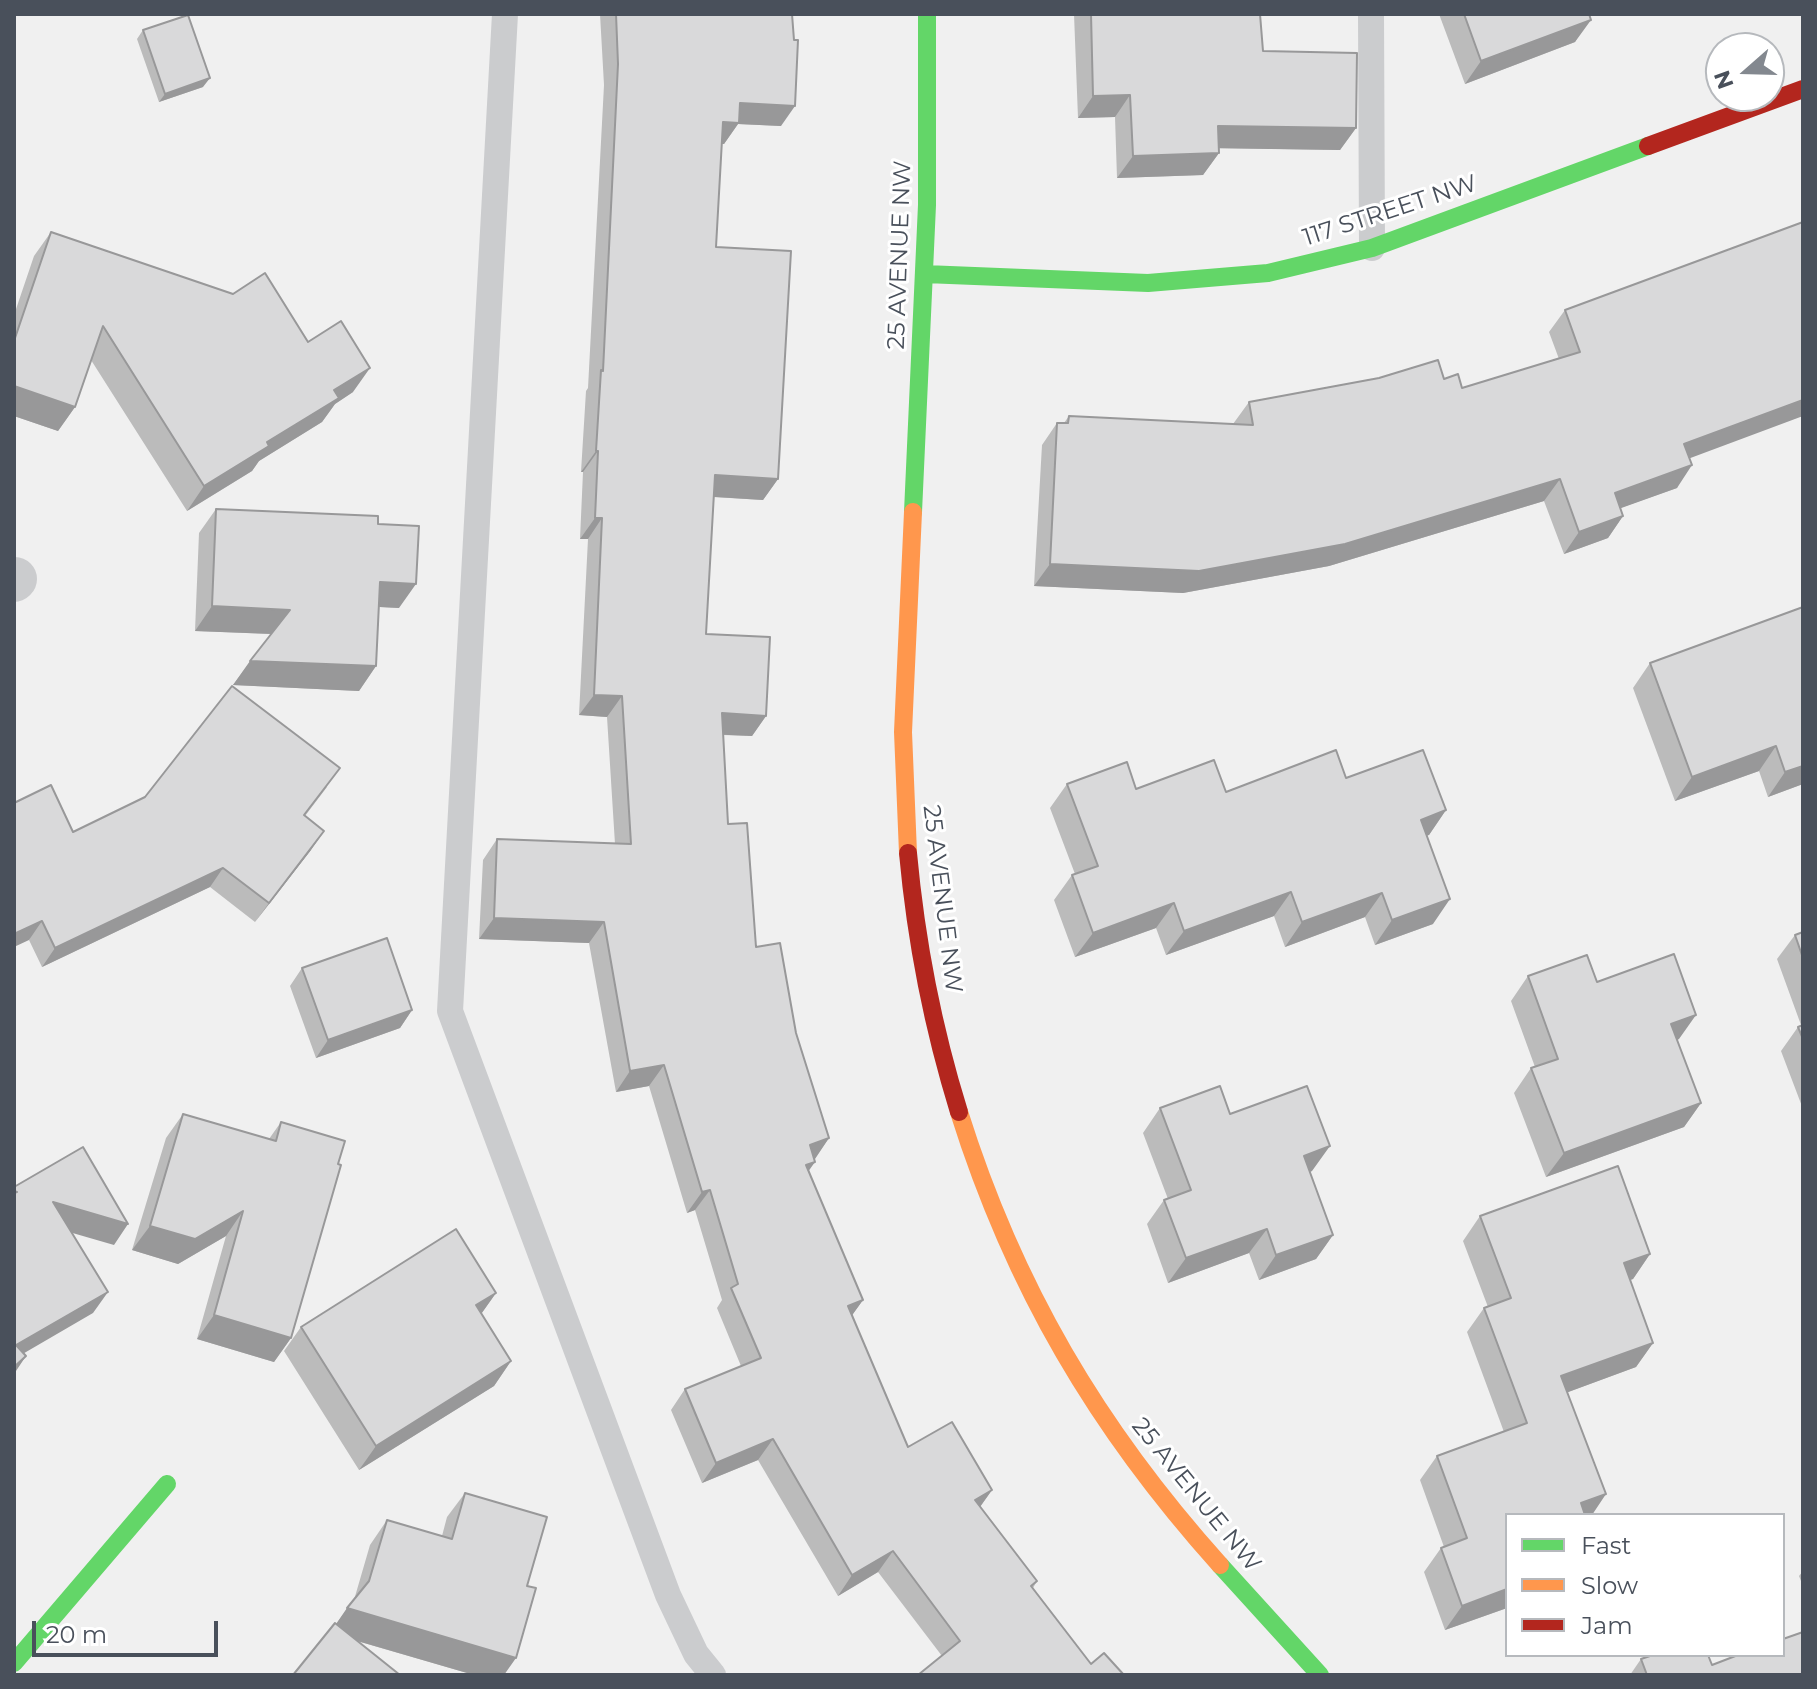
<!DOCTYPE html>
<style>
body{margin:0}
#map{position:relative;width:1817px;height:1689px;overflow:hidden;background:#f0f0f0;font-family:Montserrat,sans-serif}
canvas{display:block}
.frame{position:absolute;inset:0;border:16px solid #49505b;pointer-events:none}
.legend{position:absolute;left:1505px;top:1513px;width:280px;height:144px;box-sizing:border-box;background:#fff;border:2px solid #b6b9bd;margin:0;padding:10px 14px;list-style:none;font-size:24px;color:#49505b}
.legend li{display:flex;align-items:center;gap:16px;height:40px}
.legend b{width:40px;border:2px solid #b6b9bd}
.north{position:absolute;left:1705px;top:32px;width:80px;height:80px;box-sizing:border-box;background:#fff;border:2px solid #b6b9bd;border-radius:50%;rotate:250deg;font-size:22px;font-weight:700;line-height:32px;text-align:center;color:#49505b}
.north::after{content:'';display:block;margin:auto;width:28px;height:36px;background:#83888f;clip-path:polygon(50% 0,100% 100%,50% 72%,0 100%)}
.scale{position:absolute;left:32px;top:1621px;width:186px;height:36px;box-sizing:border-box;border:4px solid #49505b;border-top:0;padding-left:10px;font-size:24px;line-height:28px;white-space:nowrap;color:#49505b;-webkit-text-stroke:6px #fff;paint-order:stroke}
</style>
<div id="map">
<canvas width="1817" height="1689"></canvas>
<div class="frame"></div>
<ul class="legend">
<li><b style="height:10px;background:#63d668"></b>Fast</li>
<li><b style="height:10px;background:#ff974d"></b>Slow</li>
<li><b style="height:10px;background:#b3261e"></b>Jam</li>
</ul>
<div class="north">N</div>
<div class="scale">20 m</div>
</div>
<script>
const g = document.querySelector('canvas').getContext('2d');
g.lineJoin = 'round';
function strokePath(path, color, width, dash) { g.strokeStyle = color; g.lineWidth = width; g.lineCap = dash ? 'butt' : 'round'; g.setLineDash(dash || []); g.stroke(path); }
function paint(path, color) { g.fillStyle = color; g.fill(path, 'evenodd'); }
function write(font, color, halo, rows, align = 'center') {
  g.font = font + ' Montserrat,sans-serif'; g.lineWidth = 6; g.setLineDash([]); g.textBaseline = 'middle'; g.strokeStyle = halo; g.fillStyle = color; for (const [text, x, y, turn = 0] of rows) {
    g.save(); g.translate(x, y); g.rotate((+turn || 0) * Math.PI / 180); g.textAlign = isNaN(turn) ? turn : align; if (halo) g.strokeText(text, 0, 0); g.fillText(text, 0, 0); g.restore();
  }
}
strokePath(new Path2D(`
 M505 14 450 1011 668 1595 696 1654 713 1675
 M1371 14 1372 248`), '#cbccce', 26);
strokePath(new Path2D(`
 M14 580 15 579`), '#cbccce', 44);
strokePath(new Path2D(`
 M925 274 1148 283 1268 273 1372 248 1648 146
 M913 512 927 205V14
 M1220 1565 1320 1675
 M14 1663 167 1484`), '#63d668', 18);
strokePath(new Path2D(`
 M908 853 903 732 913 512
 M959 1112C1014 1287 1097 1428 1220 1565`), '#ff974d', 18);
strokePath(new Path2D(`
 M1648 146 1803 89
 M908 853C916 941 933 1028 959 1112`), '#b3261e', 18);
paint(new Path2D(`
 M600 14H792L781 126 738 124 724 144H722L716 247 778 479 763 500 713 497 706 634 766 716 752 736 723 735 728 824 756 947 796 1033 829 1138 814 1159 808 1171 863 1300 852 1315 908 1447 992 1490 980 1507 1037 1581 1033 1588 1091 1664 1124 1675 942 1656 878 1572 838 1596 758 1460 702 1483 671 1410 685 1389 741 1366 717 1308 722 1300 695 1210 687 1213 649 1086 616 1092 589 943 479 939 483 860 497 839 615 844 607 717 579 715 588 539H580L583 472H581L586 391 588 388 604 85Z
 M1074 14H1260L1263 51 1356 128 1340 150 1219 148V153L1203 175 1117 178 1115 117 1078 118Z
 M1439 14H1596L1590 16 1575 42 1465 84Z
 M143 30 203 87 159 102 137 39Z
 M51 232 308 342 353 392 335 404 322 422 259 461 252 471 187 511 91 360 75 407 58 431 14 416V315L34 256Z
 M1565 310 1689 458 1677 488 1620 508 1623 516 1608 538 1564 554 1544 501 1329 566 1183 593 1034 586 1042 445 1057 423H1064L1069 416 1233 424 1249 402 1444 379 1462 388 1559 359 1549 332Z
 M216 509 378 524 399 608 379 607 376 666 359 691 233 685 271 634 195 631 199 533Z
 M1803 607V784L1768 797 1759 771 1675 801 1633 688 1650 663Z
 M1346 778 1446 810 1429 835H1427L1433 924 1375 945 1365 917 1285 947 1274 916 1166 955 1156 928 1075 957 1054 900 1072 875 1075 874 1050 808 1067 784 1136 789 1226 792Z
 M327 787 305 816 311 850 255 922 210 887 42 967 29 940 73 832Z
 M1803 932V1109L1781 1051 1798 1027 1801 1025 1777 959 1795 935Z
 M302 968 412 1010 400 1028 316 1058 290 986Z
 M1528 976 1597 982 1679 1039 1677 1040 1701 1103 1684 1127 1546 1177 1514 1093 1531 1068 1535 1067 1511 1001Z
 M1160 1108 1230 1114 1312 1171 1310 1172 1333 1235 1316 1259 1259 1280 1249 1253 1168 1283 1147 1224 1164 1200 1168 1199 1143 1133Z
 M183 1114 269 1139 281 1122 291 1338 274 1362 197 1339 226 1236 178 1264 132 1250 166 1138Z
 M1480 1216 1650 1254 1633 1279 1630 1280 1653 1343 1636 1367 1568 1392 1507 1515V1608L1445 1630 1424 1572 1441 1548 1444 1547 1420 1480 1437 1456 1504 1432 1467 1332 1484 1308 1488 1307 1463 1241Z
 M496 1293 481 1314 511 1361 494 1386 359 1470 284 1351 301 1327Z
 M465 1493 474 1675 357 1641 336 1624 354 1600 370 1545 387 1520 442 1536 447 1517Z
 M1803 1571V1586L1799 1576Z
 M1641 1659 1712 1665 1803 1675H1630Z`), '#bbb');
paint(new Path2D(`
 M1580 14H1596L1588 17 1591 20 1575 42 1465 84 1481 61Z
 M210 78 203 87 159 102 165 94Z
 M1130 95 1115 117 1078 118 1093 96Z
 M740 103 795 106 781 126 738 124 724 144 708 143 723 122Z
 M1218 126 1356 128 1340 150 1202 148Z
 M1219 153 1203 175 1117 178 1133 156Z
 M370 368 353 392 335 404 322 422 259 461 252 471 187 511 204 486 267 442 334 390Z
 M14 386 75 407 58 431 14 416Z
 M1803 400V416L1669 466 1684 444Z
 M596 451H598L583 472H581Z
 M1692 465 1677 488 1599 516 1615 493Z
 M715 475 778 479 763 500 700 496Z
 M1560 479 1544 501 1329 566 1183 593 1034 586 1050 564Z
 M1623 516 1608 538 1564 554 1579 532Z
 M595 518H602L588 539H580Z
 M380 582 416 584 399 608 362 606Z
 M212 606 290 610 273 634 195 631Z
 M250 661 376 666 359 691 233 685Z
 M594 695 622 696 607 717 579 715Z
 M722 713 766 716 752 736 707 734Z
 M1776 746 1759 771 1675 801 1692 777Z
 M1803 766V784L1768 797 1785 772Z
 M1446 810 1429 835 1404 844 1421 820Z
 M324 831 311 850 255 922 269 903Z
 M223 868 210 887 42 967 55 948Z
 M1291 892 1274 916 1166 955 1184 931Z
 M1382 893 1365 917 1285 947 1302 922Z
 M1450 899 1433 924 1375 945 1392 920Z
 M1174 903 1156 928 1075 957 1093 933Z
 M494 918 604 922 589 943 479 939Z
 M42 921 29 940 14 947V934Z
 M412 1010 400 1028 316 1058 328 1040Z
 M1696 1015 1679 1039 1654 1048 1671 1024Z
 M664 1065 649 1086 616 1092 630 1071Z
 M1701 1103 1684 1127 1546 1177 1564 1153Z
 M829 1138 815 1159 795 1166 810 1145Z
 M1330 1146 1312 1171 1287 1180 1304 1156Z
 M815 1162 800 1183 806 1165Z
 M710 1190 695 1210 687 1213 702 1192Z
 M53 1202 128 1224 114 1245 38 1223Z
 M243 1211 226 1236 178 1264 132 1250 150 1226Z
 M1267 1229 1249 1253 1168 1283 1186 1258Z
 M1333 1235 1316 1259 1259 1280 1276 1255Z
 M1650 1254 1633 1279 1607 1288 1624 1263Z
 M108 1292 93 1313 14 1359 16 1345Z
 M496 1293 479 1317 476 1305Z
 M863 1300 848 1321V1306Z
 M214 1315 291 1338 274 1362 197 1339Z
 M1653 1343 1636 1367 1544 1401 1561 1376Z
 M26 1356 14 1374V1367Z
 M511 1361 494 1386 359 1470 376 1446Z
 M773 1439 758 1460 702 1483 716 1463Z
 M992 1490 977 1511 975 1500Z
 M1606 1494 1592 1515H1573L1581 1503Z
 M893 1551 878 1572 838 1596 852 1575Z
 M1507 1589V1608L1445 1630 1462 1606Z
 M347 1608 516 1658 504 1675H474L330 1633Z`), '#989899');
const building = new Path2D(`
 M616 14H792L794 40H798L795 106 740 103 739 123 723 122 716 247 791 251 778 479 715 475 706 634 770 637 766 716 722 713 728 824 747 823 756 947 780 943 796 1033 829 1138 810 1145 815 1162 806 1165 863 1300 848 1306 908 1447 952 1422 992 1490 975 1500 1037 1581 1031 1586 1091 1664 1104 1653 1124 1675H918L960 1641 893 1551 852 1575 773 1439 716 1463 685 1389 761 1358 731 1288 738 1284 710 1190 702 1192 664 1065 630 1071 604 922 494 918 497 839 631 844 622 696 594 695 602 518H595L598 451H596L601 370 603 371 618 64Z
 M1091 14H1260L1263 51 1357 53 1356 128 1218 126 1219 153 1133 156 1130 95 1093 96Z
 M1464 14H1589L1591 20 1481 61Z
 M188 15 210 78 165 94 143 30Z
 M1803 222V400L1684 444 1692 465 1615 493 1623 516 1579 532 1560 479 1345 544 1199 571 1050 564 1057 423H1068L1069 416 1253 425 1249 402 1379 378 1438 360 1444 379 1458 374 1462 388 1580 352 1565 310Z
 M51 232 233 294 265 273 308 342 341 321 370 368 334 390 339 398 267 442 269 446 204 486 103 326 75 407 14 386V341Z
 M216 509 378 516V524L419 526 416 584 380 582 376 666 250 661 290 610 212 606Z
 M1803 607V766L1785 772 1776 746 1692 777 1650 663Z
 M232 686 340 768 304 815 324 831 269 903 223 868 55 948 42 921 14 934V803L51 785 73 832 145 797Z
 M1336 750 1346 778 1423 750 1446 810 1421 820 1450 899 1392 920 1382 893 1302 922 1291 892 1184 931 1174 903 1093 933 1072 875 1098 866 1067 784 1127 762 1136 789 1214 760 1226 792Z
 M1803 932V958L1795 935Z
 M387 938 412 1010 328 1040 302 968Z
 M1674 954 1696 1015 1671 1024 1701 1103 1564 1153 1531 1068 1558 1059 1528 976 1587 955 1597 982Z
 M1803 1025V1039L1798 1027Z
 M1220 1086 1230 1114 1307 1086 1330 1146 1304 1156 1333 1235 1276 1255 1267 1229 1186 1258 1164 1200 1191 1190 1160 1108Z
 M183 1114 276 1141 281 1122 345 1141 338 1164 341 1165 291 1338 214 1315 243 1211 195 1239 150 1226Z
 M83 1147 128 1224 53 1202 108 1292 16 1345 26 1356 14 1367V1193L17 1192 14 1191V1187Z
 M1618 1166 1650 1254 1624 1263 1653 1343 1561 1376 1606 1494 1581 1503 1585 1515H1507V1589L1462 1606 1441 1548 1467 1538 1437 1456 1527 1423 1484 1308 1511 1298 1480 1216Z
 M456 1229 496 1293 476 1305 511 1361 376 1446 301 1327Z
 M465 1493 547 1517 527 1586 536 1588 516 1658 347 1608 369 1581 387 1520 452 1539Z
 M335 1623 400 1675H293Z
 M1803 1632V1675H1647L1641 1659 1653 1655H1708L1712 1665 1738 1655H1783V1639Z`);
paint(building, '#d9d9da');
strokePath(building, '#989899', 2);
write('24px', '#49505b', '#fff', [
 ["117 STREET NW",1390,211,-18],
 ["25 AVENUE NW",900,255,-88],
 ["25 AVENUE NW",942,899,83],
 ["25 AVENUE NW",1196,1495,51]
]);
</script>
